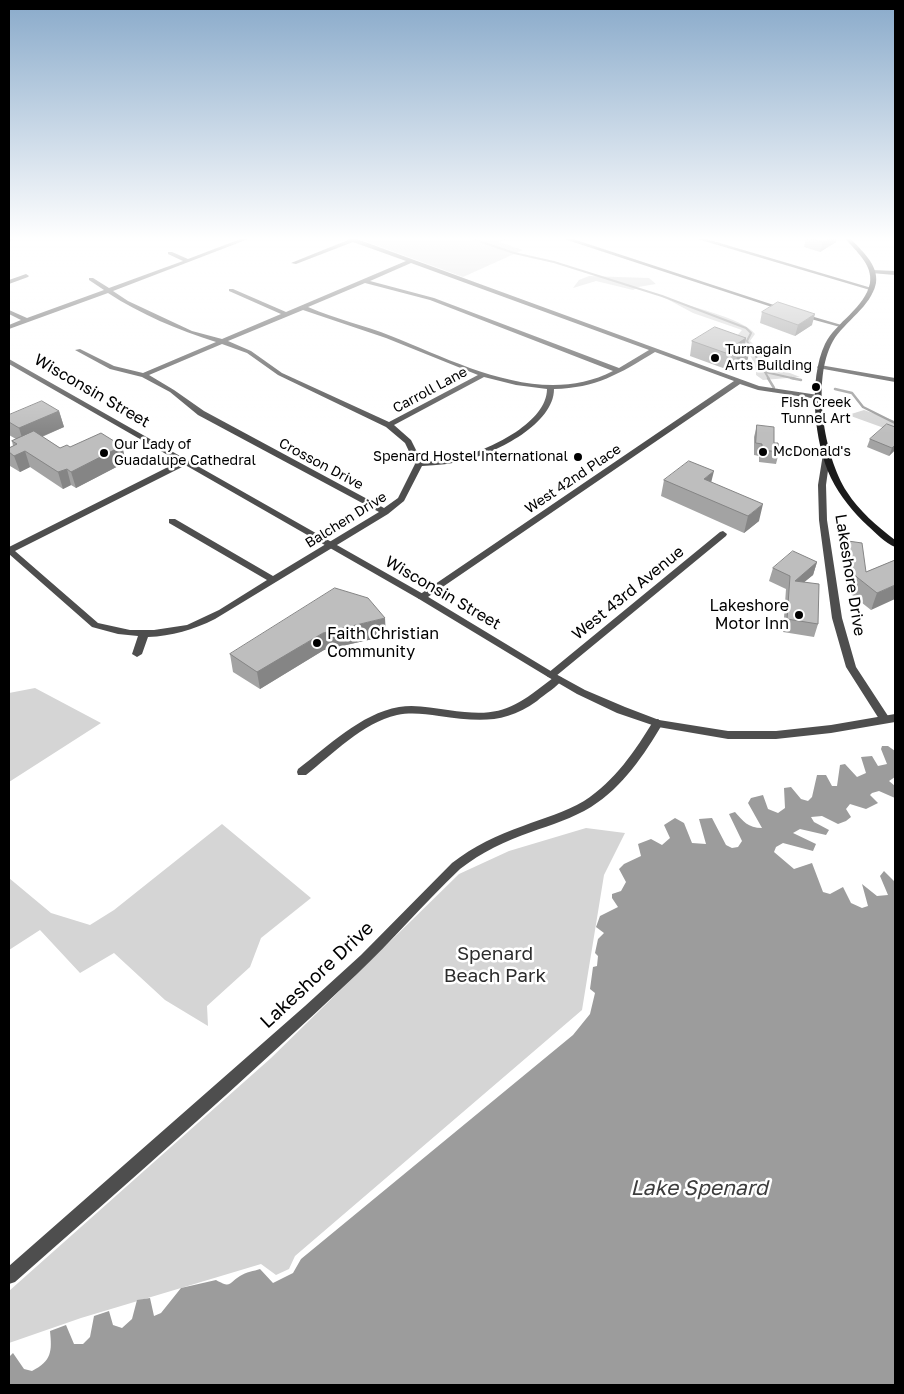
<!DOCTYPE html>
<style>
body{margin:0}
#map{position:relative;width:904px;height:1394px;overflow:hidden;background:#fff;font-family:"Golos Text",sans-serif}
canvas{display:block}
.frame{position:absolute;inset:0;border:10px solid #000;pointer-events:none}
</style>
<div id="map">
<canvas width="904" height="1394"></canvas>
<div class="frame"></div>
</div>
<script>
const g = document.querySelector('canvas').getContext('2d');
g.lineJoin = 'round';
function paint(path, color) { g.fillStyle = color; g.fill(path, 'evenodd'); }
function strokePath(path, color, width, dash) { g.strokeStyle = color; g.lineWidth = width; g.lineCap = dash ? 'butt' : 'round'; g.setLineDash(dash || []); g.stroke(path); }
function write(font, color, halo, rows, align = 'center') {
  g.font = font + ' "Golos Text",sans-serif'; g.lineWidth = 5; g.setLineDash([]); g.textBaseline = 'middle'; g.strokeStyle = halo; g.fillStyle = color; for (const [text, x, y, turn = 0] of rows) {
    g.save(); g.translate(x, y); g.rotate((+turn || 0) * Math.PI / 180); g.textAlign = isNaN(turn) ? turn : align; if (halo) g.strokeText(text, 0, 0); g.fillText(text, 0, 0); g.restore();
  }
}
paint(new Path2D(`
 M356 238H508L499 242 523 250 463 277Z
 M589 276 649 278 656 284 638 287 633 290 596 281 573 288 579 280Z
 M667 299C688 306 743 318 755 334L750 341 758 349 767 364 800 377 763 380 756 375C758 364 744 344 735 338L742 330 693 313Z
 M864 410 895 421V432L848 415Z
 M35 688 101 723 9 782V693Z
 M222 824 311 898 261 938 250 967 207 1006 208 1026 165 1000 114 953 80 973 40 930 9 950V878L51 913 90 925 114 910Z
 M586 828 625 833 604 875 582 1010 295 1256 289 1269 276 1275 261 1264 81 1318 9 1343V1291L271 1058 459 874 509 851Z`), '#d5d5d5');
paint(new Path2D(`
 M882 746H888L895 751V777L889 781 895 786V798L879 791 872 793 870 795 878 803 866 809 850 804 846 809 851 817 846 821 838 824 822 816 811 817 814 822 829 830 826 835 800 829 793 833 816 844 813 851 783 843 776 847 774 852 794 869 812 863 823 892 830 894 843 887 851 903 862 908 868 906 862 884 877 896 888 895 880 876 884 871 895 882V1385H9V1357L13 1353 24 1369 32 1371C52 1361 52 1351 50 1331L66 1325 74 1344H83L90 1337 94 1316 109 1311 113 1325 122 1328 132 1319 137 1300 150 1298 154 1316 161 1313 181 1288 216 1280C232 1289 228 1283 240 1276 246 1272 254 1271 260 1269L273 1283 293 1273 301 1259 573 1035 590 1014 595 993 590 989 593 967 597 966 598 956 595 953 598 939 604 933 596 927 600 916 618 907 612 898V894L621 891 626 882 619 869 624 864 641 856 638 844 651 839 662 845 670 838 664 825 675 818 684 823 692 843 706 844 699 819 712 818 726 845 732 848 738 847 742 841 729 814 735 812C743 821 748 828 762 828L748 803 751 798 763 795 768 809 778 813 785 808 784 788 791 787 801 799 808 801 812 797 817 775H826L832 786H837L840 765 845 764 857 777 866 773 861 757 872 756 878 766 887 764 881 749Z`), '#9c9c9c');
strokePath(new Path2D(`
 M470 238 514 253 554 262 662 296 746 328 751 333 747 341 769 379
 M765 372 796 379`), '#9c9c9c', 2);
strokePath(new Path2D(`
 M768 378 774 388
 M791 378 801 380
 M835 389 852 393 863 407 895 423`), '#9c9c9c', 2.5);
paint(new Path2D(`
 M243 238H251L113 291 128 301 192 331 222 339 281 314 229 291V289H233L286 312 406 261 353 242 296 264 291 263 348 240 346 238H354L759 386 818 395 822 397 818 399 758 390 740 384 425 599H419L417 597 419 595 734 381 655 352C619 374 596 388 554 389 554 424 497 452 467 460 452 464 437 465 422 466L404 501 388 514 215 619C193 630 172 636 148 637L142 654 137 657 132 654 138 636 118 634 92 627 9 554V547L182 460H188V464L15 551 98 623 130 630H154L187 625 219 610 267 580 169 523V519H175L273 576 379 512 198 415 170 392 142 377 110 369 75 350 80 349 114 366 143 373 216 342C178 330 140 314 108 293L9 329V325L21 320 9 314V310L27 318 104 290 89 280V278H93L109 288 183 261 168 254V252H172L188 259ZM411 263 649 350 619 368 434 298 370 281ZM365 283 430 300 613 371C541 408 459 363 391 336 364 325 335 319 308 307ZM303 310 386 338 478 375 389 422 282 373 251 351 228 341ZM222 344 247 353 278 375 386 427 405 443 415 464 398 498 384 508 204 411 174 390 149 375ZM484 377 516 385 547 389C547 422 492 448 464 456 450 460 436 461 422 462L411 440 394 425Z
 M561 238H570L789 310 784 311Z
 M694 238H703L875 289 870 290Z
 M873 270 895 271V275L871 273 870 272Z
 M26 274 29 276 28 277 9 284V280Z
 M800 314H804L845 326 840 327 800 316Z
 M820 365 895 378V382L818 368 817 367Z
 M823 454H826L830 456 826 485 827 520 842 618 856 667 890 719 885 723 881 722 846 667 832 618 819 520 818 485Z
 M723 531 727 534 726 536 556 676 561 677 563 679C557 687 545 694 537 701 504 725 477 721 439 716 425 714 411 712 397 715 362 723 333 754 306 775H298L297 772 298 769C329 746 360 714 399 707 415 704 432 708 448 710 501 718 513 709 553 678L548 677 546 675 548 673 720 532Z
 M658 719 663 723C644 755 623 787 591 807 573 818 551 825 531 832 505 841 482 852 460 869 424 903 392 941 356 975 245 1080 130 1181 15 1282L9 1284V1266L305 1006 361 955 452 863C474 846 497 835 523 826 544 818 565 812 584 801 615 781 635 751 654 720Z`), '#4e4e4e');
paint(new Path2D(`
 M9 238H15L9 242Z
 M9 359 425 595 554 673 585 690 625 707 659 720 728 731H776L831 725 895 714V722L831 733 776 739H728L658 727 617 713 577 694 548 677 419 599 9 364Z`), '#4e4e4e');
paint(new Path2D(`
 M845 238H850C861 250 879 265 876 283 871 307 845 321 833 341 811 380 824 456 847 492 859 511 877 526 895 540V547C885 543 876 533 868 526 853 512 840 496 831 478 814 442 808 380 825 344 836 322 865 308 870 283 873 264 855 251 845 238Z`), '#1b1b1b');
paint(new Path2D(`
 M806 238H836V242L820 252 804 247Z
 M762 312 812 325 795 336 760 323Z
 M746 338 745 346 747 363 734 372 690 356 692 341Z
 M59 411 64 427 42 437 60 448 70 447 122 446 126 462 76 488 71 485 63 489 30 467 20 472 10 466 9 461V448L13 446 12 441 16 439 9 435V415Z
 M757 425 774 443 779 452 776 464 759 462V456L754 455V437Z
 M895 427V450L889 456 867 447 870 439Z
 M664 480 711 482 759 521 744 533 661 496Z
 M848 541 866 572 895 560 871 610 847 591 843 558Z
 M817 562 813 575 804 582 818 624 814 637 783 632 786 589 769 581 773 568Z
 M386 636 324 650 260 689 233 672 230 654Z`), '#a3a3a3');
paint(new Path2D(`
 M828 238H836V242L820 252 823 242Z
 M815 314 812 325 795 336 798 325Z
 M746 338 743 352 750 348 747 363 734 372 737 357V344Z
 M59 411 64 427 24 444 19 428Z
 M895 445V450L889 456 892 448Z
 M122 446 126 462 76 488 71 472Z
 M25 451 30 467 20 472 14 456Z
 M67 469 71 485 63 489 58 472Z
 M714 471 710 487 704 479Z
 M763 504 759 521 744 533 748 516Z
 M817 562 813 575 791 593 795 581Z
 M895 585V599L871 610 877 593Z
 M385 618 386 636 324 650 260 689 257 672 323 633Z`), '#858585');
const building = new Path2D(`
 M811 238H828L823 242Z
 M778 302 815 314 798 325 762 312Z
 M715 327 746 338 737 344 750 348 737 357 692 341Z
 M42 401 59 411 19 428 9 422V415Z
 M887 424 895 427V445L892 448 870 439Z
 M757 425 774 427V443H778L779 452 762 450V444L756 443Z
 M34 431 60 448 67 445 70 447 101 433 122 446 71 472 67 469 58 472 25 451 14 456 9 452V448L17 444 12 441Z
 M689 461 714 471 704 479 763 504 748 516 664 480Z
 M848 541 862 543 866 572 895 560V585L877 593 853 574Z
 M793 551 817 562 795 581 819 584 818 624 787 619 790 576 773 568Z
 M335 588 368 598 385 618 323 633 257 672 230 654Z`);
paint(building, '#bebebe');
strokePath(building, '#858585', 1);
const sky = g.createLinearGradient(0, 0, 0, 434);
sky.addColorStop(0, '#89aaca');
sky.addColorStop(0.55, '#fff');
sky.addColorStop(1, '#ffffff00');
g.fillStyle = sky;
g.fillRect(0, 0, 904, 434);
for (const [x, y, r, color] of [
 [715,358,5,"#000"],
 [816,387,5,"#000"],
 [763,452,5,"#000"],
 [104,453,5,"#000"],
 [578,457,5,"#000"],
 [799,615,5,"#000"],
 [317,643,5,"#000"]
]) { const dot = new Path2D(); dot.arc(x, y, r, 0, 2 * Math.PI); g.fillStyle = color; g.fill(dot); strokePath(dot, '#fff', 2); }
write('14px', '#000', '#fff', [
 ["Turnagain",725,350],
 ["Arts Building",725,366],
 ["Fish Creek",816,403,"center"],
 ["Tunnel Art",816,419,"center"],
 ["Our Lady of",114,445],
 ["Guadalupe Cathedral",114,461],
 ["McDonald's",773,452],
 ["Spenard Hostel International",568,457,"right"]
], 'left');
write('14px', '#000', '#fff', [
 ["Carroll Lane",430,390,-28],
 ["Crosson Drive",321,464,28],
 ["West 42nd Place",573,479,-34],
 ["Balchen Drive",346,520,-32]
]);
write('16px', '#000', '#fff', [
 ["Wisconsin Street",92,391,30],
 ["Lakeshore Drive",850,575,81],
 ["Wisconsin Street",443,593,30],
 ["West 43rd Avenue",628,593,-39]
]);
write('16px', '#000', '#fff', [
 ["Lakeshore",789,606],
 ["Motor Inn",789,624],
 ["Faith Christian",327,634,"left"],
 ["Community",327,652,"left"]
], 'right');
write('19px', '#2c2c2c', '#fff', [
 ["Spenard",495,954],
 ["Beach Park",495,976]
]);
write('19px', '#000', '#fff', [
 ["Lakeshore Drive",317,975,-43]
]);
write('italic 21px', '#3d3d3d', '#fff', [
 ["Lake Spenard",699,1188]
]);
</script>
